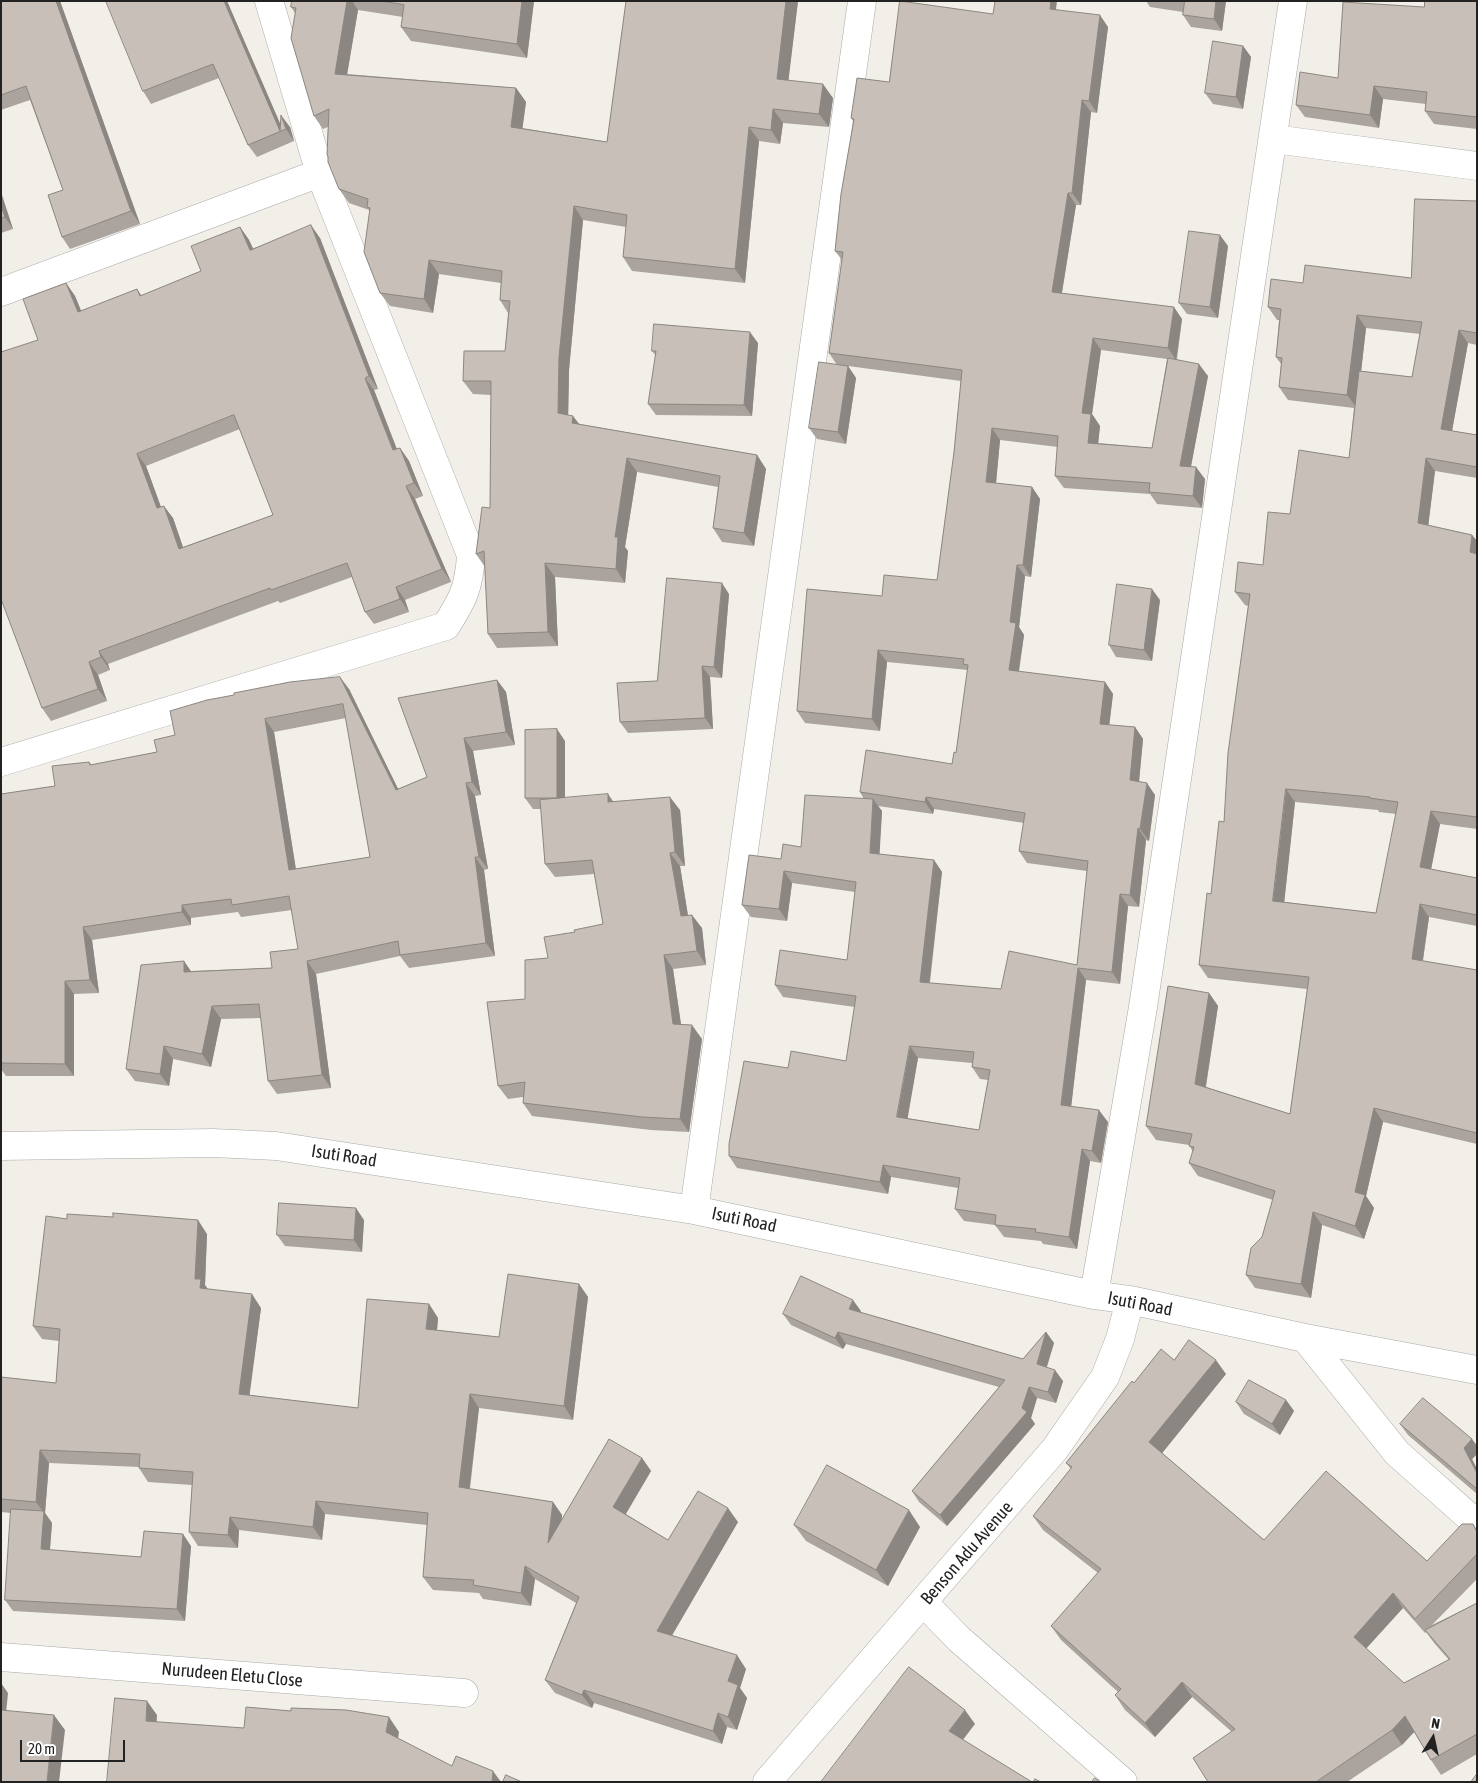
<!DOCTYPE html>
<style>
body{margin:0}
#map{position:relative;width:1478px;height:1783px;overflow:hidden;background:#f2efe9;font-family:"Asap Condensed",sans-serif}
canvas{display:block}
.frame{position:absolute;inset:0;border:2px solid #222;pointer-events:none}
.north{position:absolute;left:1408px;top:1713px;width:50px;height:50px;-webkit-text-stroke:4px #fff;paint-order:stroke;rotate:10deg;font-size:14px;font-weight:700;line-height:20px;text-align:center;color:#222}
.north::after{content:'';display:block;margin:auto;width:18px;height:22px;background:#222;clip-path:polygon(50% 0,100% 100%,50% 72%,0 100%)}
.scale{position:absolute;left:20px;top:1740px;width:105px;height:22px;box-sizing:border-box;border:2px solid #222;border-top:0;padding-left:6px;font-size:15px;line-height:18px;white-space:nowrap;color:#222;-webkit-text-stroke:4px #fff;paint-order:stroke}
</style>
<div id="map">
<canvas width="1478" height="1783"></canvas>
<div class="frame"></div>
<div class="north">N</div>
<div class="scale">20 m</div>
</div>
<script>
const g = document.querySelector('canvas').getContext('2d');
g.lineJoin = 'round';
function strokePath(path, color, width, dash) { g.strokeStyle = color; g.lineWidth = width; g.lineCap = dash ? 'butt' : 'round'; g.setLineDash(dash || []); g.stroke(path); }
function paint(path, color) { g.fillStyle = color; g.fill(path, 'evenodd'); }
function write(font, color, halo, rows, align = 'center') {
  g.font = font + ' "Asap Condensed",sans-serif'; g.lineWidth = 4.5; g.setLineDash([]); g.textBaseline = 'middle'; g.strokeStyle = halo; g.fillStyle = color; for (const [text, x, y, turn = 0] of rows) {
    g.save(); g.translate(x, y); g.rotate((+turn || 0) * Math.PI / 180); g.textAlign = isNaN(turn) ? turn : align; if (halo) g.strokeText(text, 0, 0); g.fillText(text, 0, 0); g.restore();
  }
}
const minor = new Path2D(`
 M1274 139 1477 166
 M1 292 320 173
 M1 762 446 626C463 599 469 588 471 555L320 173 269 1
 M1 1146 213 1143 276 1146 694 1210 1094 1295 1130 1300 1305 1338 1477 1370
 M694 1210 862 1
 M1094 1295 1143 1007 1293 1
 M1305 1338 1397 1453 1477 1524
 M924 1603 959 1639 1123 1782
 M1 1657 464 1693
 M767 1782 1055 1449 1105 1377 1120 1339 1130 1300`);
strokePath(minor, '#a9a9a9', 29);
strokePath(minor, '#fff', 28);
paint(new Path2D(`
 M1 1H60L140 224 70 249 62 237 63 190 30 100 1 110Z
 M227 1 280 125 290 127 294 141 257 157 248 145 219 78 151 104 143 91Z
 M292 1H534L527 58 411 41 401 27 403 17 358 10 347 74 516 88 526 102 522 128 607 142 626 1H798L788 80 833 98 829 127 783 123 780 144 759 141 745 283 632 271 623 257 626 227 583 220 569 370 568 415 579 424 757 455 766 469 754 546 722 542 713 528 718 487 637 472 625 547 628 551 625 583 555 577 558 646 497 648 488 634 485 567 476 554 490 508 491 395 473 394 463 381 505 351 508 313 500 300 501 283 439 274 433 313 390 306 380 293 370 211 369 210 349 203 339 189 328 158 327 155 328 127 323 129 314 116 295 13 291 7Z
 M1146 1H1226L1222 31 1191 27 1183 15V12L1150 7Z
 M1477 1V129L1434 124 1425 111 1426 104 1383 99 1379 128 1305 117 1296 105 1338 78 1424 7Z
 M1056 9 1057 10 1108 27 1097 113 1091 112 1081 205H1076L1062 293 1182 319 1177 359 1208 376 1191 466 1205 479 1202 508 1157 504 1150 494 1064 488 1055 476 1058 447 1000 440 996 483 1032 487 1040 499 1031 577 1025 576 1019 627 1024 635 1019 672 1105 682 1113 694 1109 725 1135 727 1143 739 1139 782 1155 795 1149 841 1146 840 1139 907 1128 906 1120 984 1086 980 1071 1106 1108 1122 1101 1163 1090 1161 1077 1249 1043 1244 1041 1241 1004 1237 995 1225 964 1221 955 1209 958 1188 891 1177 888 1194 737 1168 729 1156 788 1068 846 1061 855 1007 783 997 775 985 847 960 855 892 792 883 787 921 751 917 742 905 781 859 801 847 864 799 860 792 952 764 956 753 968 670 887 662 880 731 805 723 797 711 882 596 937 580 954 452 961 381 848 366 856 378 846 444 817 439 809 428 837 365 829 353 842 260 835 251 853 121 851 118 889 82 993 14ZM1101 350 1167 359 1152 448 1098 443 1100 426 1092 414ZM878 806 933 814 934 809 1024 823 1019 851 1027 863 1087 871 1077 965 1001 989 930 983 942 872 934 860 879 854 882 811ZM918 1058 972 1063V1067L980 1079 988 1080 979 1130 907 1118Z
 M1243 46 1251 57 1243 109 1213 104 1205 93Z
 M1 194 13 229 1 233Z
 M1477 201V345L1468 343 1452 431 1477 435V478L1435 471 1428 525 1472 535 1477 541V829L1440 824 1431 869 1477 878V926L1429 917 1423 961 1477 970V1144L1383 1122 1366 1196 1374 1208 1364 1239 1322 1225 1311 1298 1255 1288 1246 1275 1262 1237 1273 1200 1198 1176 1189 1163 1193 1152 1189 1145 1156 1140 1146 1126 1209 993 1218 1006 1206 1087 1290 1114 1307 989 1208 978 1199 965 1211 894 1224 822 1248 606 1245 605 1235 592 1263 565 1290 514 1349 458 1354 408 1288 400 1279 387 1281 364 1276 357 1279 320H1277L1268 307 1303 283 1411 278ZM1366 328 1420 334 1412 377 1361 371ZM1295 802 1378 810 1379 812 1396 814 1376 913 1284 902Z
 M240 227 249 240 253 248 320 238 378 389 374 390 397 449 400 448 409 461 423 496 415 499 451 582 405 600 409 612 374 624 365 612 352 577 280 603 278 601 108 664 110 670 98 675 107 701 51 721 42 708 38 340 66 283 75 296 81 311 137 289 142 296 201 271ZM240 429 273 515 183 547 173 518 161 507 146 466Z
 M1228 246 1218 318 1187 314 1179 303Z
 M758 343 752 416 656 415 648 404 656 356 652 351Z
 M729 594 722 678 710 677 713 729 628 733 620 722 657 681Z
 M1160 600 1152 661 1116 657 1109 645Z
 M497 680 506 692 515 745 473 751 481 795 475 796 488 869 484 870 495 956 409 968 400 956 316 974 331 1088 277 1094 268 1081 261 1018 221 1019 211 1067 173 1059 169 1086 135 1081 126 1069 191 971 272 968 298 949 292 910 241 917 238 912 191 918V925L92 940 99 993 74 994V1076H6L1 1069V794L55 786 89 762 92 765 157 752 175 735 349 689 398 789 427 777ZM346 718 370 857 296 869 274 732Z
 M565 741V798L613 802 680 810 685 866H680L688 915 702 928 706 965 673 969 681 1025 702 1039 689 1132 651 1130 532 1116 523 1103V1097L508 1099 498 1086 525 999 548 958 575 932 603 924 594 874 555 877 545 864 541 809H533L525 798Z
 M67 1219 207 1234 205 1285 208 1289 261 1308 249 1395 358 1408 429 1304 438 1318 437 1330 499 1337 579 1284 588 1297 573 1420 479 1408 470 1489 553 1502 562 1515V1520L642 1458 651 1471 626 1514 668 1540 738 1522 672 1635 746 1669 740 1688 747 1698 737 1730 727 1727 722 1744 594 1703 592 1708 555 1693 545 1680 576 1603 535 1579 531 1606 483 1599 479 1593 433 1590 423 1577 427 1525 325 1514 322 1540 239 1530 238 1548 198 1546 189 1532 192 1485 148 1482 139 1468V1467L49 1463 45 1513 52 1523 50 1550 141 1557 191 1546 185 1621 13 1611 5 1600 11 1513 1 1512V1377L56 1383 59 1341 42 1339 33 1326Z
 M364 1220 362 1252 285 1246 277 1235Z
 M861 1311 860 1312 1023 1359 1046 1332 1054 1343 1047 1367 1063 1381 1056 1403 1037 1398 1031 1418 1035 1424 947 1526 919 1502 912 1491 999 1387 846 1344 843 1349 791 1325 783 1314Z
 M1174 1360 1226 1374 1162 1453 1264 1540 1427 1561 1473 1524 1477 1530V1579L1432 1625 1477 1603V1754L1441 1775 1431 1760 1414 1732 1402 1745 1347 1782H1208L1232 1732 1192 1697 1155 1737 1125 1710 1115 1695 1118 1692 1061 1640 1051 1626 1098 1573 1043 1530 1033 1516 1071 1469 1066 1463 1134 1383ZM1403 1608 1425 1633 1426 1632 1435 1644 1449 1660 1404 1683 1366 1648Z
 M1286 1400 1294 1411 1280 1435 1244 1414 1236 1402Z
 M1400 1424 1472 1439 1477 1446V1454L1472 1459 1477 1469V1494L1408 1435Z
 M794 1525 920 1527 888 1586 806 1541Z`), '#aba49e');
paint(new Path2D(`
 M56 1H60L140 224 131 211Z
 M224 1H227L283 130 280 131Z
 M347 1H352L358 10 345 87 335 74Z
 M522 1H534L527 58 517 44Z
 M786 1H798L787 93 777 79Z
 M1047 1H1057L1056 9 1059 14 1050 9Z
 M1216 1H1226L1222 31 1214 19Z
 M1100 15 1108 27 1097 113 1089 101Z
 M1243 46 1251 57 1243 109 1236 97Z
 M823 84 833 98 829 127 819 114Z
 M1374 86 1383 99 1379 128 1370 115Z
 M516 88 526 102 521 140 511 127Z
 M1082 100 1091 112 1081 205 1072 193Z
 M773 109 783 123 780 144 771 130Z
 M281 115 290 127 294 141 286 129Z
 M749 127 759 141 745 283 735 269Z
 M1068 193 1076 205 1060 304 1052 292Z
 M1 194 2 195 13 229 5 217 1 206Z
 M574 206 583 220 569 370 568 427 558 413 559 357Z
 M311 225 320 238 378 389 369 376Z
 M240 227 249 240 259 263 250 250Z
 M1220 235 1228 246 1218 318 1210 307Z
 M429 260 439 274 433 313 424 299Z
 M66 283 75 296 87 325 78 312Z
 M1174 307 1182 319 1176 360 1168 348Z
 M1357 315 1366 328 1357 408 1347 395Z
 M1459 330 1468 343 1450 442 1441 429Z
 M750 332 758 343 752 416 744 405Z
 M1093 338 1101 350 1092 414 1100 426 1097 455 1088 443 1082 413Z
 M1199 364 1208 376 1189 477 1180 466Z
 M848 366 856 378 846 444 838 432Z
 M365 378 374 390 402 463 393 450Z
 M573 416 583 429 572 423Z
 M992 428 1000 440 995 494 986 482Z
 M400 448 409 461 423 496 414 483Z
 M137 454 146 466 166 521 157 508Z
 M757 455 766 469 754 546 744 533Z
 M627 458 637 472 625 547 628 551 625 583 616 569 615 537Z
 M1426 458 1435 471 1427 536 1418 523Z
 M1196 467 1205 479 1202 508 1193 496Z
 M406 486 415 499 451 582 442 569Z
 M1032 487 1040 499 1031 577 1023 565Z
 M164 506 173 518 188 562 179 549Z
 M1472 535 1477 541V562L1470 552Z
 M545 563 555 577 558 646 548 632Z
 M1017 565 1025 576 1019 627 1024 635 1017 682 1009 670 1010 622Z
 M722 583 729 594 722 678 714 667Z
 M396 587 405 600 409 612 400 599Z
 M1152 589 1160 600 1152 661 1144 650Z
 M878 650 887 662 880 731 872 719Z
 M99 651 108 664 110 670 101 657Z
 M89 662 98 675 107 701 98 689Z
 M702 666 710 677 713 729 705 718Z
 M340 677 349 689 405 803 396 790Z
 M497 680 506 692 515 745 506 732Z
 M1105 682 1113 694 1108 736 1100 724Z
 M265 719 274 732 298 883 289 870Z
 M1135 727 1143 739 1138 792 1130 780Z
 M557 729 565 741V809L557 798Z
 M464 738 473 751 481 795 472 782Z
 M466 783 475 796 488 869 479 857Z
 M1147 783 1155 795 1149 841 1140 829Z
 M1286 789 1295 802 1283 914 1273 901Z
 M608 794 617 807 608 802Z
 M670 797 680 810 685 866 675 852Z
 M926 797 934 809 933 814 925 802Z
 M873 799 882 811 879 865 870 853Z
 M1431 811 1440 824 1429 880 1420 867Z
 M1138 828 1146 840 1139 907 1130 895Z
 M670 853 680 866 690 929 681 916Z
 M475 857 484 870 495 956 486 943Z
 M934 860 942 872 928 994 920 982Z
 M784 871 792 883 787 921 779 909Z
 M1120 894 1128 906 1120 984 1112 972Z
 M1420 904 1429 917 1421 972 1412 959Z
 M182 905 191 918V925L182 912Z
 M692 915 702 928 706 965 697 951Z
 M83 927 92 940 99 993 90 980Z
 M664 955 673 969 683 1038 673 1024Z
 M184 961 193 974 184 972Z
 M307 961 316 974 331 1088 322 1075Z
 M1078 968 1086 980 1070 1117 1061 1105Z
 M65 981 74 994V1076L65 1064Z
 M1209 993 1218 1006 1204 1097 1195 1084Z
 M212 1006 221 1019 211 1067 202 1054Z
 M692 1025 702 1039 689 1132 680 1119Z
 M164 1046 173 1059 169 1086 160 1074Z
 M910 1046 918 1058 906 1128 897 1117Z
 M1374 1108 1383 1122 1366 1196 1374 1208 1364 1239 1355 1226V1192Z
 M1099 1110 1108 1122 1101 1163 1092 1151Z
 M1082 1149 1090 1161 1077 1249 1069 1237Z
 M883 1165 891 1177 888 1194 880 1182Z
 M356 1208 364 1220 362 1252 354 1240Z
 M1313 1212 1322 1225 1311 1298 1301 1284Z
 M198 1220 207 1234 205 1285 210 1293 200 1288 195 1279Z
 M579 1284 588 1297 573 1420 564 1406Z
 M252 1294 261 1308 248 1407 239 1394Z
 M853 1300 861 1311 856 1320 849 1309Z
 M429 1304 438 1318 436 1342 426 1329Z
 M838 1332 846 1344 843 1349 835 1338Z
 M1046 1332 1054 1343 1044 1375 1037 1364Z
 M1216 1360 1226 1374 1159 1457 1149 1442Z
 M1055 1370 1063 1381 1056 1403 1048 1392Z
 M1029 1387 1037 1398 1031 1418 1035 1424 947 1526 940 1515 1022 1408Z
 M470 1394 479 1408 468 1500 459 1487Z
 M1286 1400 1294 1411 1280 1435 1272 1424Z
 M1472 1439 1477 1446V1454L1472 1459 1477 1469V1473L1464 1448Z
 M40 1450 49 1463 45 1513 52 1523 49 1560 41 1549 44 1513 36 1502Z
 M642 1458 651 1471 622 1520 613 1507Z
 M316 1501 325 1514 322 1540 313 1527Z
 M553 1502 562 1515 557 1557 548 1543Z
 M728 1508 738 1522 667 1644 657 1631Z
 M909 1510 920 1527 888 1586 876 1570Z
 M230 1517 239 1530 238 1548 228 1535Z
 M183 1534 191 1546 185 1621 177 1609Z
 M525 1566 535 1579 531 1606 521 1593Z
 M1393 1593 1403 1608 1364 1651 1354 1637Z
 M737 1655 746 1669 740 1688 747 1698 737 1730 728 1717V1681Z
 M1182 1682 1192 1697 1155 1737 1145 1723Z
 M1 1683 8 1693 5 1724 1 1719Z
 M584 1690 594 1703 592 1708 582 1695Z
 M147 1701 157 1715 156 1736 146 1721Z
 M965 1710 975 1724 959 1745 949 1731Z
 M718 1713 727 1727 722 1744 713 1731Z
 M54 1715 65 1730 59 1782H47Z
 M1405 1716 1415 1731 1402 1745 1392 1730Z
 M389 1717 399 1732 397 1746 386 1732Z
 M493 1771 501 1782H492Z`), '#8b8681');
const building = new Path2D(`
 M1 1H56L131 211 62 237 48 195 63 190 26 86 1 95Z
 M106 1H224L280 131 281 115 286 129 248 145 213 64 143 91Z
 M292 1H347L335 74 516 88 511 127 607 142 626 1H786L777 79 823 84 819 114 773 109 771 130 749 127 735 269 623 257 627 215 574 206 559 357 558 413 573 416 572 423 757 455 744 533 713 528 720 476 627 458 615 537H618L616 569 545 563 548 632 488 634 484 551 476 554 482 507 490 508 491 381H463L464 351H505L510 301 500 300 502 271 429 260 424 299 380 293 364 252 370 208 367 207 368 199 339 189 328 162V156L327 155 329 109 314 116 291 38 296 8 291 7Z
 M381 1H522L517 44 401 27 404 5Z
 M900 1 993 14 995 1H1047L1051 2 1050 9 1100 15 1089 101 1082 100 1072 193H1068L1052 292 1174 307 1168 348 1093 338 1082 413 1091 414 1088 443 1152 448 1168 358 1199 364 1180 466 1196 467 1193 496 1149 492 1150 483 1055 476 1058 436 992 428 986 482 1032 487 1023 565H1017L1010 622 1016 623 1009 670 1105 682 1100 724 1135 727 1130 780 1147 783 1140 829 1138 828 1130 895 1120 894 1112 972 1078 968 1061 1105 1099 1110 1092 1151 1082 1149 1069 1237 1035 1232 1036 1229 995 1225 996 1215 955 1209 960 1178 883 1165 880 1182 729 1156V1144L744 1061 788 1068 791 1051 846 1061 856 996 775 985 780 950 847 960 856 882 784 871 779 909 742 905 749 855 781 859 783 844 801 847 805 795 873 799 870 853 934 860 920 982 1001 989 1009 951 1077 965 1088 861 1019 851 1025 813 926 797 925 802 860 792 866 750 952 764 954 752 956 753 968 665 963 664 964 659 878 650 872 719 797 711 807 589 882 596 884 575 937 580 954 452 962 370 829 353 843 252 835 251 841 194 854 119 851 118 857 78 889 82ZM910 1046 974 1052 972 1067 990 1070 979 1130 897 1117Z
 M1185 1H1216L1214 19 1183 15Z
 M1425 1H1477V117L1425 111 1427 92 1374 86 1370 115 1296 105 1300 72 1338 78 1343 2 1424 7Z
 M1213 41 1243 46 1236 97 1205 93Z
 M1415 199 1477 201V333L1459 330 1441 429 1477 435V467L1426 458 1418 523 1472 535 1470 552 1477 554V817L1431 811 1420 867 1477 878V915L1420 904 1412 959 1477 970V1133L1374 1108 1355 1192 1365 1195 1355 1226 1313 1212 1301 1284 1246 1275 1251 1248 1262 1237 1275 1191 1189 1163 1194 1147 1189 1146 1192 1134 1146 1126 1168 986 1209 993 1195 1084 1290 1114 1309 977 1199 965 1207 893 1211 894 1219 821 1224 822 1228 753 1250 594 1235 592 1238 562 1263 565 1268 512 1290 514 1299 450 1349 458 1359 371 1412 377 1422 322 1357 315 1347 395 1279 387 1282 358 1276 357 1281 309 1268 307 1271 279 1303 283 1305 265 1411 278ZM1286 789 1370 797V798L1398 802 1376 913 1273 901Z
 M1 206 5 217 1 218Z
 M311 225 369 376 365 378 393 450 400 448 414 483 406 486 442 569 396 587 400 599 365 612 347 563 271 590 270 588 99 651 101 657 89 662 98 689 42 708 1 599V352L38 340 23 299 66 283 78 312 137 289 140 296 201 271 191 246 240 227 250 250ZM234 415 273 515 179 549 164 506 157 508 137 454Z
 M1189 231 1220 235 1210 307 1179 303Z
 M654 324 750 332 744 405 648 404 656 351H652Z
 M819 362 848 366 838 432 809 428Z
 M667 578 722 583 714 667 702 666 705 718 620 722 617 683 657 681Z
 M1117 584 1152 589 1144 650 1109 645Z
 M340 677 396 790 427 777 398 698 497 680 506 732 464 738 472 782 466 783 479 857H475L486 943 400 955 398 941 307 961 322 1075 268 1081 259 1004 212 1006 202 1054 164 1046 160 1074 126 1069 141 965 184 961V972L272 968 270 952 298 949 289 896 232 905 231 899 182 905V912L83 927 90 980 65 981V1064L1 1063V794L55 786 52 766 89 762 90 765 157 752 154 740 175 735 170 711 207 700 234 695V693L290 682ZM343 704 370 857 289 870 265 719Z
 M557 729V798H525V730Z
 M608 794V802L670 797 675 852 670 853 681 916 692 915 697 951 664 955 673 1024 692 1025 680 1119 642 1117 523 1103 525 1082 498 1086 487 1002 525 999V960L548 958 544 937 575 932 574 930 603 924 592 860 545 864 540 800Z
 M279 1203 356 1208 354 1240 277 1235Z
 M113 1213 198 1220 195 1279H201L200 1288 252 1294 239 1394 358 1408 367 1299 429 1304 426 1329 499 1337 508 1274 579 1284 564 1406 470 1394 459 1487 553 1502 548 1543 609 1439 642 1458 613 1507 668 1540 698 1491 728 1508 657 1631 737 1655 728 1681 738 1685 728 1717 718 1713 713 1731 584 1690 582 1695 545 1680 579 1597 525 1566 521 1593 473 1585 474 1580 423 1577 428 1513 316 1501 313 1527 230 1517 228 1535 189 1532 193 1472 139 1468 140 1454 40 1450 36 1502 1 1499V1377L56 1383 60 1329 33 1326 46 1216 67 1219V1214L113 1217Z
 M801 1276 853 1300 849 1309 1023 1359 1046 1332 1037 1364 1055 1370 1048 1392 1029 1387 1022 1408 1027 1412 940 1515 912 1491 1005 1380 838 1332 835 1338 783 1314Z
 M1189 1340 1216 1360 1149 1442 1264 1540 1326 1471 1427 1561 1462 1524H1473L1477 1532V1554L1415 1619 1393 1593 1354 1637 1404 1683 1450 1659 1425 1630 1477 1603V1734L1431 1760 1405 1716 1392 1730 1316 1782H1208L1193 1758 1235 1729 1182 1682 1145 1723 1115 1695 1121 1689 1051 1626 1101 1569 1033 1516 1072 1467 1066 1463 1132 1381 1134 1383 1161 1349 1174 1360Z
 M1249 1380 1286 1400 1272 1424 1236 1402Z
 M1423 1398 1472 1439 1464 1448 1477 1473V1489L1400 1424Z
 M827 1465 909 1510 876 1570 794 1525Z
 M11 1509 44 1511 41 1549 141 1557 144 1531 183 1534 177 1609 5 1600Z
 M909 1667 965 1710 949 1731 1032 1782H821Z
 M115 1698 147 1701 146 1721 244 1728 246 1707 291 1711V1708L346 1710 389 1717 386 1732 452 1766 456 1756 493 1771 492 1782H107Z
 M1 1710 54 1715 47 1782H1Z
 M1477 1774V1782H1471Z
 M506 1775 522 1782H503Z
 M1095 1778 1100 1782H1092Z
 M1035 1779 1041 1782H1034Z`);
paint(building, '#c7bfb8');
strokePath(building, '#8b8681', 1);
write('18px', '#222', '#fff', [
 ["Isuti Road",344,1156,9],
 ["Isuti Road",744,1220,12],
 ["Isuti Road",1140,1304,11],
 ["Benson Adu Avenue",967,1553,-49],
 ["Nurudeen Eletu Close",232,1675,5]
]);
</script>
